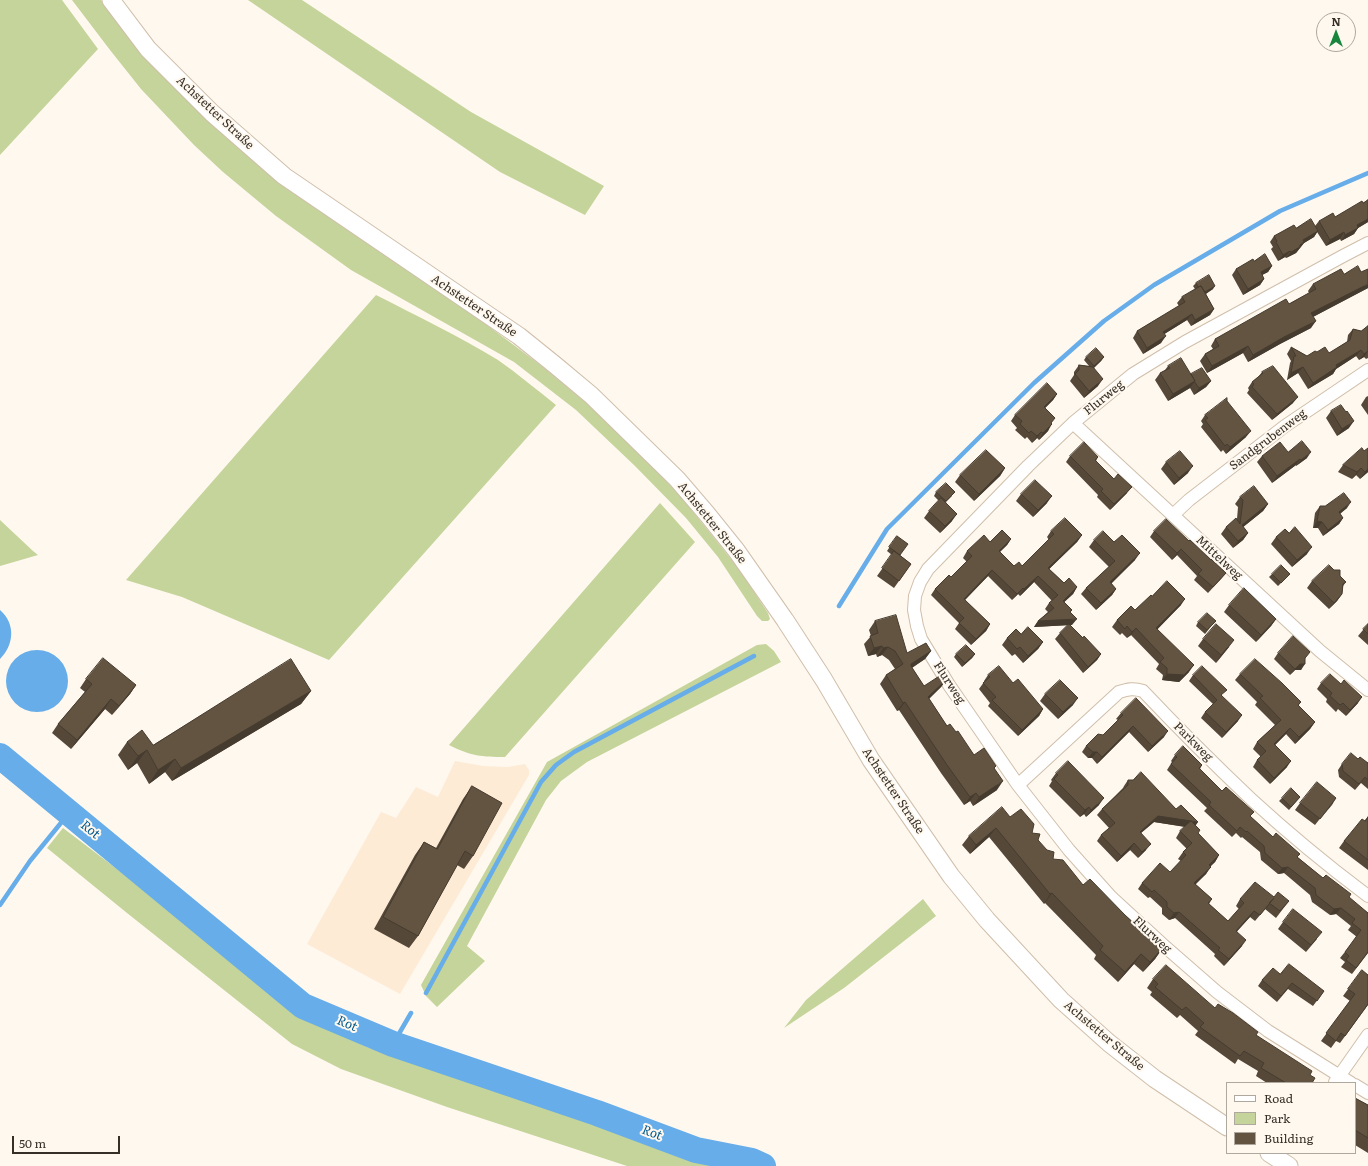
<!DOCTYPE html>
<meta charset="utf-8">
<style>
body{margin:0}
#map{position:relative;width:1368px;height:1166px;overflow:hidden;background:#fff8ef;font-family:Literata,serif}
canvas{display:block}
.legend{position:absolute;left:1226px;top:1082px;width:130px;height:72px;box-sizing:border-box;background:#fff8ef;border:1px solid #aea89f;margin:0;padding:5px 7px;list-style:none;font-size:12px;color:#352f27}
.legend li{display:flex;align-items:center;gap:8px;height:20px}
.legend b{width:20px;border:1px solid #aea89f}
.north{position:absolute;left:1316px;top:12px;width:40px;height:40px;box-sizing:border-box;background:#fff8ef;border:1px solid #aea89f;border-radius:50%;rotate:0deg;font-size:11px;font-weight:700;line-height:16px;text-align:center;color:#352f27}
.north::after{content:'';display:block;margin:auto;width:14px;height:18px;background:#19863d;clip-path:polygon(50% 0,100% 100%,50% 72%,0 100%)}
.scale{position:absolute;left:12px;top:1136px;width:108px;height:18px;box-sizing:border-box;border:2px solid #352f27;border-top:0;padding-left:5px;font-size:12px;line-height:14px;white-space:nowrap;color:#352f27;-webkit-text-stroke:3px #fff8ef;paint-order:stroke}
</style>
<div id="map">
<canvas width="1368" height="1166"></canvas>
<ul class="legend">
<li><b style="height:5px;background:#fff"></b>Road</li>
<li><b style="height:11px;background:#c4d49a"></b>Park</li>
<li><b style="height:11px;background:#635442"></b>Building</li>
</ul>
<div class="north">N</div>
<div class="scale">50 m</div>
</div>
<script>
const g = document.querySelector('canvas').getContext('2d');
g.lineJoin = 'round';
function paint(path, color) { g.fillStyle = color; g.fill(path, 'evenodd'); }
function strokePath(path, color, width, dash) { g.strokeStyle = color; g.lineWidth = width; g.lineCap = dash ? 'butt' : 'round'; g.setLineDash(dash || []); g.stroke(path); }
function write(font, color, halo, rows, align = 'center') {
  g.font = font + ' Literata,serif'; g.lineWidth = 4; g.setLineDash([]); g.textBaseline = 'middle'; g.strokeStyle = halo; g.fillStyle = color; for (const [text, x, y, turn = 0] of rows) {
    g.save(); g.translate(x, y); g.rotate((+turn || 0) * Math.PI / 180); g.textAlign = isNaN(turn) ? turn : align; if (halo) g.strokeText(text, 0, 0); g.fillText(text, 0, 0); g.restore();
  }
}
paint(new Path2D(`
 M455 761 483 766 508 767 525 764 529 770V775L400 994 307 944 381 812 396 818 416 787 438 797Z`), '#fdebd5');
paint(new Path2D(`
 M0 0H62L98 49 0 155Z
 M72 0H101L121 25 182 91 471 313 543 367 601 415 655 469 682 498 739 569 768 613 770 619 768 621H762L757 616 718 557 686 518 635 466 576 410 514 362 351 270 276 216 223 172 194 145 141 89 110 50Z
 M248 0H302L471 112 604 186 585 215 500 172Z
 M376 295C417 316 459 336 498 360 518 374 537 390 556 405L329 660 182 597 126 580Z
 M660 503 695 542 505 757C482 757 471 756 449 745Z
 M0 520 33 551 38 555 0 566Z
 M766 644 774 651 781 662 587 762 561 781 546 800 467 946 485 961 437 1007 426 996 421 985 547 762 757 645Z
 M63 828 146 891 204 938 261 986 307 1016 367 1047 555 1110 684 1159 715 1166H627L447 1107 341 1069 292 1044 127 913 47 848Z
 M923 899 936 916 844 988 784 1028 806 1000Z`), '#c4d49a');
paint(new Path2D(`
 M0 610C16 624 14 645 0 659Z
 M6 681a31 31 0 1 1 62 0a31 31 0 1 1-62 0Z`), '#66ade9');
strokePath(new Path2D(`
 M839 606 887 529 1034 383 1104 321 1154 285 1280 211 1368 173
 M0 905 30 861 69 813
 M426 993 541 782 556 765 574 752 754 656
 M393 1044 411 1013`), '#66ade9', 4.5);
strokePath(new Path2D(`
 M0 756 303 1006 393 1044 597 1113 696 1150 752 1161 763 1166`), '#66ade9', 26);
const street = new Path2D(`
 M1073 423 1320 651 1368 690
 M1173 515 1189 500 1285 426 1368 370
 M1018 785 1119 692C1128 689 1134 688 1143 691 1178 728 1214 764 1251 799 1288 833 1328 866 1368 896
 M1335 1082 1368 1035
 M1351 1083 1268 1031 1217 992 1162 944 1111 897 1069 850 1018 785 949 685 921 639 917 626 914 610 915 596 920 582 928 569 1028 466 1073 423 1133 374 1185 342 1343 256 1368 243
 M1355 1085 1368 1093`);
const secondary = new Path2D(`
 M111 0 148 49 212 113 284 176 519 336 555 365 591 395 677 479 707 514 736 550 785 620 824 680 871 760 951 876 987 920 1061 1000 1109 1043 1155 1079 1227 1127
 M1269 1153 1289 1166`);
strokePath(street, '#d0bfab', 14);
strokePath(secondary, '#d0bfab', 19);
strokePath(street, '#fff', 12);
strokePath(secondary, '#fff', 17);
paint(new Path2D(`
 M1368 200V222L1358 228 1354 234 1341 241 1340 239 1326 246 1317 232 1314 237 1304 243 1296 253 1286 258 1285 257 1278 261 1271 249 1273 247 1270 242 1274 236 1296 228 1315 226 1319 221 1335 217Z
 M1254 261 1272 266 1268 272 1262 275 1264 279 1260 285 1243 295 1232 275 1236 269Z
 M1344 274 1368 288 1313 317 1311 328 1280 344 1248 362 1243 353 1207 373 1200 361 1205 354 1213 349 1211 346 1215 339 1289 304 1309 293 1308 291 1313 284Z
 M1196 283 1213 289 1206 294 1214 309 1210 315 1191 326 1187 320 1164 334 1161 343 1143 354 1133 338 1137 331 1179 306 1177 303 1182 297 1195 289 1193 286Z
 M1368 326V358L1366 359 1364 357 1359 360 1356 356 1336 369 1333 374 1308 389 1298 373 1287 380 1290 363 1291 361 1287 354 1291 347 1307 356 1317 352 1329 353 1347 342 1348 335 1353 329 1361 331Z
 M1086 357H1104L1101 361 1094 368 1098 386 1084 398 1070 381 1074 375V372L1079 365 1089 366 1084 360Z
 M1168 366 1191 374 1211 381 1206 387 1194 395 1190 388 1168 401 1155 380 1160 373 1165 370Z
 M1262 372 1293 403 1272 420 1247 393 1249 390 1248 388 1252 382 1259 376Z
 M1057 394 1053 400 1045 408 1051 423 1048 431 1039 440 1037 438 1032 443 1027 437 1025 439 1015 430 1017 428 1011 421 1015 415Z
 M1368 396V415L1361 405 1366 397Z
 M1227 401 1246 437 1226 454 1223 450 1221 452 1201 427 1203 424 1201 421 1205 415Z
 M1331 411 1346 412 1349 428 1337 436 1326 418Z
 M1362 448 1368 472 1360 479 1356 475 1352 479 1338 472 1343 465Z
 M1288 452 1307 458 1296 466V465L1272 483 1257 462 1262 456Z
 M1070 456 1098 457 1096 461 1127 493 1110 510 1097 497 1098 495 1066 462Z
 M1166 462 1188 473 1174 485 1161 469Z
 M1005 468 1000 476 974 501 955 482 960 475Z
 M936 492 952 496 946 502 952 521 940 533 924 518 929 511 939 501 934 496Z
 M1021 494 1047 503 1033 517 1016 501Z
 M1240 497 1268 504 1263 511 1243 527 1248 533 1243 540 1233 548 1221 534 1226 527 1237 519 1238 507 1235 504Z
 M1320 506 1347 508 1340 514 1343 518 1339 524 1323 536 1318 528H1313L1315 513Z
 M1051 531 1082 535 1077 542 1049 569 1064 583 1077 587 1073 594 1064 602 1072 610 1070 612 1072 625H1070L1083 638 1101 654 1097 660 1083 673 1055 639 1060 633 1068 625 1034 627 1038 621 1048 612 1045 609 1049 603 1052 601 1034 582 1020 596 1018 594 1012 600 988 576 965 600 990 624 986 631 971 645 955 629 959 623 931 595 935 589 951 577 967 562 963 558 967 551 990 542 1011 539 1007 545 1000 552 1014 566H1022L1049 540 1047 537Z
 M1154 531 1189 541 1226 573 1221 579 1208 593 1194 580 1197 576 1177 555 1172 560 1150 537Z
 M1289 533 1307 554 1292 567 1271 544 1276 537Z
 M897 536 900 555 911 564 894 588 877 576 892 555 887 551Z
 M1094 540 1114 542 1135 560 1111 583 1116 589 1112 595 1096 610 1081 594 1086 588 1109 567 1089 547Z
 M1272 574 1287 577 1278 586 1269 577Z
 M1340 576 1346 582 1343 586 1342 594 1337 601 1329 609 1307 588 1312 581Z
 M1152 596 1181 605 1157 629 1189 672 1179 682 1162 680 1163 675 1156 669 1159 664 1131 635 1127 638 1122 633 1120 635 1112 627 1117 620 1135 610Z
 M1229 605 1276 619 1271 626 1256 642 1224 612Z
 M875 621 907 653 931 651 925 659 912 668 924 686 947 679 941 687 929 699 947 726 956 732 974 755 995 769 997 790 973 806 970 801 964 805 941 773 899 710 897 711 880 684 886 675 895 669 889 660 882 655 877 657 876 654 868 656 864 644 871 636 869 630Z
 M1198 622 1213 624 1205 634 1196 626Z
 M1368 624V645L1358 636Z
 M1021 634 1043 642 1038 649 1023 663 1015 654 1012 656 1002 645 1007 638Z
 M1203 639 1229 647 1216 663 1198 646Z
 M1278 653 1305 659 1301 670H1295L1290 675 1274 659Z
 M956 654H975L972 658 962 667 954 657Z
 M1240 674 1301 702 1298 706 1315 722 1310 729 1295 744 1286 734 1275 745 1287 767 1270 784 1253 767 1257 760 1261 757 1253 749 1257 742 1275 725 1255 705 1257 702 1235 680Z
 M988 675 1013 683 1043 709 1039 716 1018 736 988 706 990 703 979 689 984 682V681Z
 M1193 675 1222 696 1238 721 1222 738 1201 718 1205 712 1213 704 1189 681Z
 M86 679 136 685 130 694 112 715 105 709 71 749 52 733 58 724 85 692 80 688Z
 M1321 683 1341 684 1358 703 1346 716 1338 709 1336 712 1326 702 1327 699 1317 689Z
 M311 691 301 704 172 781 165 772 149 784 137 763 128 770 118 755 127 742 153 745Z
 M1045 694 1073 705 1058 719 1040 701Z
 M1121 713 1164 737 1148 752 1129 732 1097 764 1092 758H1088L1082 752 1086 746 1103 735 1118 720 1116 719Z
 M1175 755 1202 765 1200 769 1222 791 1273 837 1323 878 1368 913V953L1352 974 1341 967 1345 962 1340 958 1357 937 1348 930 1351 926 1336 914 1330 915 1312 902 1310 895 1284 873 1278 874 1261 860 1260 852 1242 837 1241 838 1236 833 1232 837 1204 811 1207 808 1167 770 1172 762 1171 761Z
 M1358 759 1368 763V789L1361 783 1355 790 1339 777 1338 770 1342 764Z
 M1056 773 1099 805 1086 817 1084 814 1080 817 1049 786 1052 781 1051 780Z
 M1128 780 1176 809 1196 826 1198 833 1219 855 1215 862 1210 866 1206 874 1195 884 1212 899 1209 904 1228 921 1239 909 1236 906 1240 899 1274 897 1289 901 1276 918 1265 909 1266 908 1255 921 1250 917 1237 931 1242 946 1224 966 1214 956 1215 954 1175 918 1169 920 1162 914V908L1150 897 1148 898 1138 889 1142 883 1170 872 1181 861 1178 859 1183 852 1187 849 1176 838 1180 831 1185 827 1154 822 1141 833 1146 850 1138 858 1130 850 1117 862 1097 841 1101 835 1109 828 1097 815 1102 809 1123 788 1124 786Z
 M472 786 473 856 464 869 457 865 418 936 409 948 374 929 415 855 424 842 436 848 463 799Z
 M1300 797 1289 810 1279 801 1282 798Z
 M1336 798 1315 825 1295 810 1300 803Z
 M1010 817 1032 833 1053 859 1083 885 1125 915 1162 949 1155 959 1143 972 1134 964 1118 982 1094 959 1096 955 1045 903 1044 904 989 837 970 854 962 845 969 836Z
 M1368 817V870L1339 848 1344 841Z
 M1283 922 1317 939 1306 952 1278 929Z
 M1362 970 1368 1005 1340 1043 1336 1041 1331 1048 1321 1041 1350 1001 1343 996Z
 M1280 974 1324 991 1313 1006 1288 989 1277 1002 1258 986 1262 980Z
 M1153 979 1215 1008 1256 1035 1310 1075 1312 1083H1267L1256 1076 1258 1071 1238 1059 1235 1064 1195 1035 1198 1031 1180 1015 1177 1018 1150 995 1152 992 1147 988Z
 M1355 1098 1368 1105V1153L1355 1145Z`), '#554839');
paint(new Path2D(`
 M1368 219V222L1358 228 1354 234 1341 241 1345 235 1357 225Z
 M1318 231 1314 237 1304 243 1296 253 1286 258 1291 252 1303 240Z
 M1344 232 1340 239 1326 246 1330 240Z
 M1290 251 1285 257 1278 261 1283 255Z
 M1272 266 1268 272 1256 278 1261 272Z
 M1264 279 1260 285 1243 295 1248 289Z
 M1368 284V288L1307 320 1311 313Z
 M1215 286 1213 289 1200 297 1202 294Z
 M1214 309 1210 315 1191 326 1195 320Z
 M1192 314 1187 320 1158 338 1163 332Z
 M1316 321 1311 328 1280 344 1248 362 1253 355 1284 337Z
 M1166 336 1161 343 1143 354 1147 348Z
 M1248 346 1243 353 1207 373 1212 366Z
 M1361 350 1356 356 1336 369 1333 374 1308 389 1313 383 1336 365Z
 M1368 351 1364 357 1359 360 1364 354Z
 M1104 357 1101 361 1092 369 1094 366Z
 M1303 367 1298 373 1287 380 1291 373Z
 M1103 379 1098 386 1084 398 1089 391Z
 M1195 381 1190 388 1168 401 1173 394Z
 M1211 381 1206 387 1194 395 1199 388Z
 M1057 394 1053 400 1039 414 1044 407Z
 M1298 397 1293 403 1272 420 1277 414Z
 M1354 421 1349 428 1337 436 1342 429Z
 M1052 424 1048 431 1039 440 1043 433Z
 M1251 431 1246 437 1226 454 1230 447Z
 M1041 432 1037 438 1032 443 1037 436Z
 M1311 452 1307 458 1296 466 1301 460Z
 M1300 459 1296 465 1272 483 1277 476Z
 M1193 466 1188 473 1174 485 1179 478Z
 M1005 468 1000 476 974 501 979 494Z
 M1361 468 1356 475 1352 479 1357 472Z
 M1368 469V472L1360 479 1365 472Z
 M1132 487 1127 493 1110 510 1114 504Z
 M1052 496 1047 503 1033 517 1038 510Z
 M1351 502 1347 508 1334 518 1339 512Z
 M1268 504 1263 511 1237 532 1242 525Z
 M957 514 952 521 940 533 945 526Z
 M1343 518 1339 524 1323 536 1328 530Z
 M1317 521 1322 522 1318 528H1313Z
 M1248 533 1243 540 1233 548 1238 541Z
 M1082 535 1077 542 1044 574 1048 568Z
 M1011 539 1007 545 994 557 999 551Z
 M1312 547 1307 554 1292 567 1297 560Z
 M1181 549 1177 555 1172 560 1177 553Z
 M1140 553 1135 560 1106 589 1110 582Z
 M992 570 988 576 960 605 964 599Z
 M1038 576 1034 582 1020 596 1024 589Z
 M1077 587 1073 594 1059 607 1063 601Z
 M1023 588 1018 594 1012 600 1017 594Z
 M1116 589 1112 595 1096 610 1101 603Z
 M1342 594 1337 601 1329 609 1334 603Z
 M1185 599 1181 605 1152 635 1156 628Z
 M1077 619 1072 625 1034 627 1038 621Z
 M1276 619 1271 626 1256 642 1261 635Z
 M990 624 986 631 971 645 976 639Z
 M1136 628 1131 635 1127 638 1132 632Z
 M1234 640 1229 647 1216 663 1221 655Z
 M1043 642 1038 649 1023 663 1028 656Z
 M882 646 876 654 868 656 874 648Z
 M888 647 882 655 877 657 883 648Z
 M931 651 925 659 905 672 911 664Z
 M1310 652 1301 664H1305L1301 670H1295L1290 675 1295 669Z
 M975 654 972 658 962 667 965 663Z
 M1101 654 1097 660 1083 673 1088 667Z
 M1194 665 1189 672 1179 682 1162 680 1167 674Z
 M947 679 941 687 922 705 928 697Z
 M136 685 130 694 112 715 119 706Z
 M311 691 301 704 172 781 181 768Z
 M1362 697 1358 703 1346 716 1350 710Z
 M1078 698 1073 705 1058 719 1063 712Z
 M111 699 105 709 71 749 77 740Z
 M905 702 899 710 897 711 903 703Z
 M1043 709 1039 716 1018 736 1022 730Z
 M1242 715 1238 721 1222 738 1226 732Z
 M1315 722 1310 729 1295 744 1299 737Z
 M1133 726 1129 732 1097 764 1102 757Z
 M1290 728 1286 734 1270 750 1274 744Z
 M1168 731 1164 737 1148 752 1152 746Z
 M147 750 137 763 128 770 138 756Z
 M1093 752H1097L1092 758H1088Z
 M175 759 165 772 149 784 158 770Z
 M1291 761 1287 767 1270 784 1274 778Z
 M1003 781 997 790 973 806 979 797Z
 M976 793 970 801 964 805 970 797Z
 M1104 798 1099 805 1086 817 1091 810Z
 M1336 798 1332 805 1315 825 1320 819Z
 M1089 807 1084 814 1080 817 1085 810Z
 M1158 816 1198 822 1194 828 1154 822 1135 838 1140 832Z
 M996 828 989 837 970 854 976 845Z
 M1134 843 1130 850 1117 862 1121 856Z
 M1151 844 1146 850 1138 858 1142 852Z
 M1219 855 1215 862 1205 872 1209 865Z
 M1211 867 1206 874 1190 890 1194 883Z
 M1288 867 1284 873 1278 874 1282 868Z
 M1052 893 1045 903 1044 904 1050 894Z
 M1341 908 1336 914 1330 915 1334 909Z
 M1254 911 1250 917 1232 937 1236 931Z
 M1179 912 1175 918 1169 920 1174 913Z
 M1246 940 1242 946 1224 966 1229 959Z
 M1162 949 1155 959 1143 972 1150 962Z
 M1141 954 1134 964 1118 982 1125 972Z`), '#453b2e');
const building = new Path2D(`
 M1368 200V219L1357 225 1358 228 1345 235 1344 232 1330 240 1319 221 1333 213 1335 217 1362 201 1363 203Z
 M1311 219 1318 231 1303 240 1304 242 1300 245V247L1291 252 1290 251 1283 255 1276 242 1277 241 1274 236 1294 225 1296 228Z
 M1265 254 1272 266 1261 272 1264 279 1248 289 1236 269 1253 259 1254 261Z
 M1358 266 1361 272 1368 269V284L1311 313 1316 321 1284 337 1253 355 1248 346 1212 366 1205 354 1219 346 1215 339 1286 299 1289 304 1316 289 1313 284 1341 269 1344 274Z
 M1209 275 1215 286 1205 292 1201 286 1198 287 1196 283Z
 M1201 286 1214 309 1195 320 1192 314 1163 332 1166 336 1147 348 1137 331 1185 302 1182 297Z
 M1368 326V351L1364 354 1361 350 1336 365 1337 367 1313 383 1303 367 1291 373 1294 356H1296L1291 347 1307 356 1315 351 1317 352 1325 347 1329 353 1350 340 1353 329 1361 331Z
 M1096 348 1104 357 1094 366 1086 357Z
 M1181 358 1195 381 1173 394 1160 373 1170 368 1168 366Z
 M1079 365 1093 367 1103 379 1089 391 1075 374 1079 370Z
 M1273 366 1298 397 1277 414 1252 387 1254 384 1252 382 1263 373 1262 372Z
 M1202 368 1211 381 1199 388 1194 381H1195L1191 374Z
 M1047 383 1057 394 1044 407 1055 418 1051 423 1052 424 1043 433 1041 432 1037 436 1031 431 1029 433 1020 424 1022 421 1015 415Z
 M1227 398V401L1251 431 1230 447 1227 444 1225 446 1205 420 1208 418 1205 415Z
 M1341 405 1346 412 1347 411 1354 421 1342 429 1331 411Z
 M1302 441 1311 452 1301 460 1300 459 1277 476 1262 456 1280 442 1288 452Z
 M1084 442 1098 457 1095 460 1114 479 1118 474 1132 487 1114 504 1101 491 1103 489 1070 456Z
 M1362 448 1364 451 1368 448V469L1365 472 1361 468 1357 472 1343 465Z
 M986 450 1005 468 979 494 960 475Z
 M1180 451 1193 466 1179 478 1166 462Z
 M1035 480 1052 496 1038 510 1021 494Z
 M946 483 955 492 946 501 936 492Z
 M1254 486 1268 504 1242 525 1248 533 1238 541 1226 527 1236 518 1240 524 1243 500 1240 497Z
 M1344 493 1351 502 1339 512 1343 518 1328 530 1322 522 1317 521 1320 506H1325Z
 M941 498 957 514 945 526 929 511Z
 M1065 518 1082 535 1048 568 1064 583 1069 578 1077 587 1063 601 1072 610 1070 612 1077 619 1038 621 1054 608 1049 603 1058 595 1038 576 1024 589 1023 588 1017 594 992 570 964 599 990 624 976 639 959 623 964 618 935 589 949 575 951 577 972 556 967 551 984 535 990 542 1002 530 1011 539 999 551 1014 566 1019 562 1022 566 1054 534 1051 531Z
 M1166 519 1189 541 1190 540 1211 560V559L1226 573 1213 587 1198 574 1202 570 1181 549 1177 553 1154 531Z
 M1295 527 1312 547 1297 560 1276 537 1285 529 1289 533Z
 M1103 531 1114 542 1122 535 1140 553 1110 582 1116 589 1101 603 1086 588 1115 561 1094 540Z
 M897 536 908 544 900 555 889 547Z
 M894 551 911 564 899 581 882 568Z
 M1281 565 1290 574 1281 583 1272 574Z
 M1329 565 1334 570H1340V576L1346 582 1343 584 1342 594 1334 603 1312 581Z
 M1167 581 1185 599 1156 628 1194 665 1184 675 1167 674V668L1160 662 1164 658 1136 628 1132 632 1127 626 1125 629 1117 620 1131 606 1135 610 1151 595 1152 596Z
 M1244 588 1276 619 1261 635 1229 605Z
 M1207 613 1216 621 1207 630 1198 622Z
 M896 615 907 653 926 643 931 651 911 664V666L924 686 944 673 947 679 928 697 947 726 950 724 956 732 958 731 974 755 984 748 996 766 994 768 1003 781 979 797 976 793 970 797 947 765 905 702 903 703 886 675 903 664 895 651 888 647 883 648 882 646 874 648 870 636 878 633 875 621Z
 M1069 624 1083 638 1084 636 1101 654 1088 667 1060 633Z
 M1216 624 1234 640 1221 655 1203 639Z
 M1368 624V634L1363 629Z
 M1028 627 1043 642 1028 656 1020 647 1017 649 1007 638 1016 629 1021 634Z
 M1293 636 1310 652 1305 658V664H1300L1295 669 1278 653Z
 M966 645 975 654 965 663 956 654Z
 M103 658 136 685 119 706 111 699 77 740 58 724 92 684 86 679Z
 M291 659 311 691 181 768 175 759 158 770 147 750 138 756 127 742 142 730 153 745Z
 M1255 659 1282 683 1301 702 1298 705 1315 722 1299 737 1290 728 1274 744 1291 761 1274 778 1257 760 1266 751 1257 742 1281 720 1260 698 1263 696 1240 674Z
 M999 666 1013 683 1018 679 1043 709 1022 730 992 700 996 697 983 683 990 677 988 675Z
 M1202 666 1227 690 1221 695 1242 715 1226 732 1205 712 1217 700 1193 675Z
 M1330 674 1341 684 1344 680 1362 697 1350 710 1343 703 1340 705 1330 696 1332 693 1321 683Z
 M1060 680 1078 698 1063 712 1045 694Z
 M1136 698 1168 731 1152 746 1133 726 1102 757 1097 752H1093L1086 746 1098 734 1103 735 1123 715 1121 713Z
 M1183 746 1202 765 1199 768 1222 791 1226 787 1254 812 1250 816 1273 837 1276 833 1300 854 1297 857 1323 878 1326 875 1351 894 1349 897 1368 913V952L1356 968 1346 960 1349 956 1345 952 1361 930 1352 923 1355 919 1341 908 1334 909 1316 895 1315 888 1288 867 1282 868 1265 853 1264 846 1247 831 1246 832 1240 827 1237 831 1209 805 1211 802 1171 764 1177 757 1175 755Z
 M1351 753 1358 759 1360 757 1368 763V780L1365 777 1359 784 1343 771 1342 764Z
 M1068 761 1104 798 1091 810 1089 807 1085 810 1054 779 1058 775 1056 773Z
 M1141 772 1176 809 1181 805 1198 822 1158 816 1140 832 1151 844 1142 852 1134 843 1121 856 1101 835 1115 823 1102 809 1128 785V780H1133Z
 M1317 782 1336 798 1320 819 1300 803Z
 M472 786 502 803 473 856 465 851 418 936 383 917 424 842 437 849Z
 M1291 788 1300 797 1291 807 1282 798Z
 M1002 807 1010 817 1021 809 1034 824 1032 833 1040 834 1038 840 1047 850 1054 852 1053 859 1063 860 1083 885 1090 879 1125 915 1162 949 1150 962 1141 954 1125 972 1100 950 1103 946 1052 893 1050 894 996 828 976 845 969 836Z
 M1368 817V860L1344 841 1362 819 1365 821Z
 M1191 821 1200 830 1198 833 1219 855 1209 865 1211 867 1194 883 1212 899 1208 903 1228 921 1244 903 1240 899 1255 882 1274 897 1278 892 1289 901 1280 911 1269 903 1274 898 1260 915 1254 911 1236 931 1246 940 1229 959 1218 950 1220 948 1179 912 1174 913 1167 907V902L1154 890 1152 892 1142 883 1160 863 1170 872 1186 855 1183 852 1192 843 1180 831Z
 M1293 909 1322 932 1311 945 1283 922Z
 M1289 964 1324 991 1317 1001 1292 983 1281 996 1262 980 1273 968 1280 974Z
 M1166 965 1215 1008 1218 1004 1233 1013 1258 1032 1256 1035 1312 1071 1310 1075 1315 1078 1312 1083H1286L1261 1068 1264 1063 1244 1051 1240 1056 1200 1027 1204 1023 1186 1007 1182 1010 1155 987 1158 984 1153 979Z
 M1362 970 1368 975V1004L1345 1036 1341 1033 1336 1041 1326 1033 1355 994 1348 989Z
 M1355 1098 1368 1105V1138L1355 1130Z`);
paint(building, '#635442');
strokePath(building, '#453b2e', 1);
write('12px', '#352f27', '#fff8ef', [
 ["Achstetter Straße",215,113,43],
 ["Achstetter Straße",474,306,34],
 ["Flurweg",1104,398,-39],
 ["Sandgrubenweg",1268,440,-37],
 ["Achstetter Straße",712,523,51],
 ["Mittelweg",1219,558,43],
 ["Flurweg",949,683,57],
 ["Parkweg",1193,742,45],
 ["Achstetter Straße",893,791,56],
 ["Flurweg",1152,935,43],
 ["Achstetter Straße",1104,1036,40]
]);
write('italic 13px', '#01588f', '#fff8ef', [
 ["Rot",90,830,39],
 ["Rot",347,1024,23],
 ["Rot",652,1133,21]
]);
</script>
